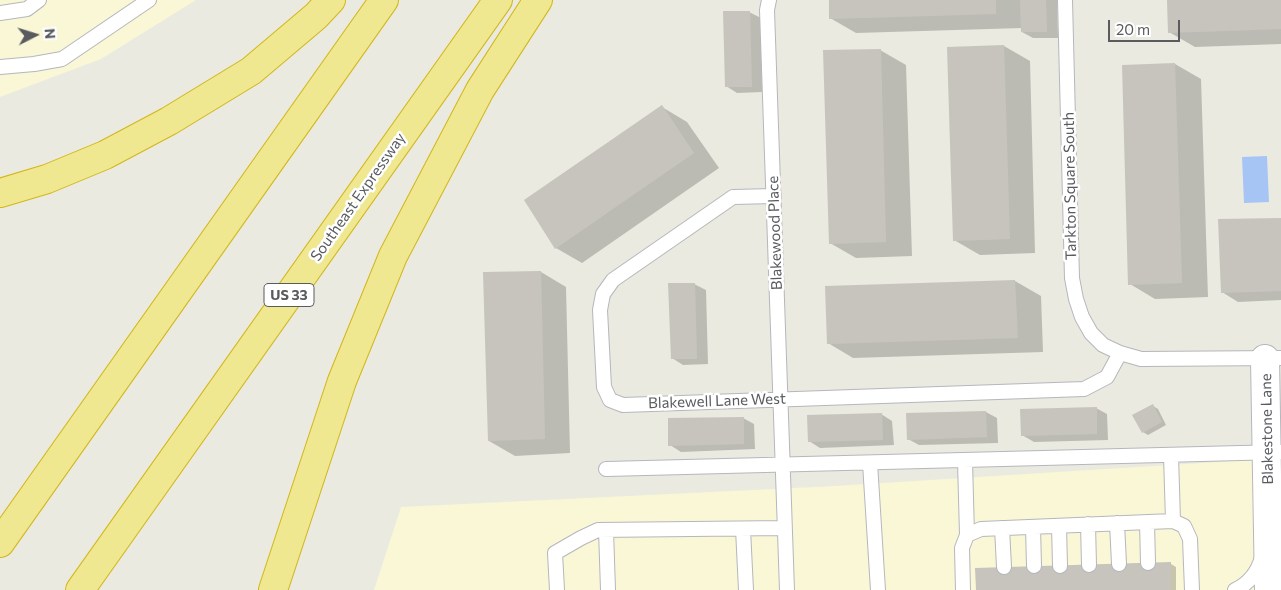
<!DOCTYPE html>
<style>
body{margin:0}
#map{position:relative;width:1281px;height:590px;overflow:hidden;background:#eaeae0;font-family:Commissioner,sans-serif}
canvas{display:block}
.north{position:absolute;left:10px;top:10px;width:50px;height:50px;-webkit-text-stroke:4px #fff;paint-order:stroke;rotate:85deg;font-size:14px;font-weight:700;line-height:20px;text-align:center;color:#595b5f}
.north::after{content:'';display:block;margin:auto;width:18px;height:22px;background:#595b5f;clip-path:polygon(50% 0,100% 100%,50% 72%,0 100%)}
.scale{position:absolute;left:1108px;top:20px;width:72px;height:22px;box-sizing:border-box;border:2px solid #595b5f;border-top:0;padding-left:6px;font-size:15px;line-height:18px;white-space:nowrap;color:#595b5f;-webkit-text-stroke:4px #fff;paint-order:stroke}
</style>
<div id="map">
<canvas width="1281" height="590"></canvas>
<div class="north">N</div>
<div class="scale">20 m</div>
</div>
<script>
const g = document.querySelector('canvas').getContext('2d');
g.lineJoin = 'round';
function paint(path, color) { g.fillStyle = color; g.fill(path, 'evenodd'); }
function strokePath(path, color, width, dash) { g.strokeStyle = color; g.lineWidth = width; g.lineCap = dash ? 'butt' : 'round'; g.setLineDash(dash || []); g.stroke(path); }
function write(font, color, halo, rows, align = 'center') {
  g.font = font + ' Commissioner,sans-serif'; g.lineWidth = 5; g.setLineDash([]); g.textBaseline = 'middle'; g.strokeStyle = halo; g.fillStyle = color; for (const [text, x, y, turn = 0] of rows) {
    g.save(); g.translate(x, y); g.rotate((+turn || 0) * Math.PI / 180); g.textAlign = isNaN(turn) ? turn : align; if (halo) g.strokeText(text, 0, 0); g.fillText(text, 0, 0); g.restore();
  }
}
paint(new Path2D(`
 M0 0H196L101 59 0 97Z
 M1281 458V590H374L401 507 835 486Z`), '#f9f7d6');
paint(new Path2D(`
 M1267 156 1269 202 1244 203 1242 157Z`), '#a6c5f5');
paint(new Path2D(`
 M830 0H1057L1058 38H1033L1022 32V28L856 33 830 18Z
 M1168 0H1281V44L1195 47 1169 32Z
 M749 12 761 18 762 92 737 93 726 86Z
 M1004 46 1030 61 1035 253 980 255 954 240 948 48Z
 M880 50 906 65 912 256 856 258 830 243Z
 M1175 64 1201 79 1208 297 1155 299 1130 284Z
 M662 107 687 122 719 168 582 263 556 248Z
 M1281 219V300L1238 302 1222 292Z
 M541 272 566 287 570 453 515 456 489 441Z
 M1015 281 1041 296 1043 352 853 358 828 343Z
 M694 284 706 290 708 364 683 365 672 358Z
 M1153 406 1158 409 1166 425 1148 435 1143 432Z
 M1096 408 1107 414 1108 440 1034 442 1022 435Z
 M986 412 997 418 998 443 919 445 908 439Z
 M881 414 892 421 894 445 820 448 809 441Z
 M743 418 754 424 755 449 681 452 670 445Z
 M1171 564 1176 567V590H977Z`), '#0003');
paint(new Path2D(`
 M829 0H996V14L829 19Z
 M1020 0H1046L1047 32H1021Z
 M1167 0H1281V29L1168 33Z
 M723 11H750L752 87H725Z
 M1004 45 1010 239 953 241 947 47Z
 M881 49 886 242 829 244 823 50Z
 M1175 63 1182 283 1128 285 1122 65Z
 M662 105 694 153 555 249 524 200Z
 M1281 218V291L1221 293 1218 219Z
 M541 271 545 439 488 441 483 272Z
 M1015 280 1018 338 827 344 825 286Z
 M668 283H695L697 359H671Z
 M1153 404 1162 422 1142 433 1132 415Z
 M1097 407V434L1021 436 1020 409Z
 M986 411 987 437 907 440 906 413Z
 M882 413 883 440 808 442 807 415Z
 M744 417V444L668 446V418Z
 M1171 562V590H976L975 568Z`), '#c6c4bd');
const lane = new Path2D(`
 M769 0 767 10 787 590
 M1065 0 1072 278 1076 299 1082 317 1091 333 1103 345 1120 353 1141 359 1281 358
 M0 13 27 9 39 0
 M0 67 34 64 62 59 149 0
 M774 196 733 197 613 280 603 294 600 310 604 387 610 400 623 405 1084 389 1107 377 1120 353
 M1171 455 1173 521
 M965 461 967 535
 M870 463 878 590
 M606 469 1281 452
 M1147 522 1148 563
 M1117 523 1119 564
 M1088 524 1089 565
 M1059 526 1060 566
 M1033 527 1034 566
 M1002 528 1004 567
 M743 529 746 590
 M606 530 608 590
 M557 590 555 553 581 538 598 530 784 528
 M963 590 962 548 967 535 981 529 1173 521 1184 526 1190 539 1192 590
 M1235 590C1250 583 1258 572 1262 557`);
const street = new Path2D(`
 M1265 359 1269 590`);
const highway = new Path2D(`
 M0 193 47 179 105 155 169 121 251 71 316 16 331 0
 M0 543 384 0
 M80 590 498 0
 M273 590 342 381 393 256 480 90 538 0`);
strokePath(lane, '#b6b7bc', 16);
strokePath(street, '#b6b7bc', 30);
strokePath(highway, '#d2b618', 30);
strokePath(lane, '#fff', 14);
strokePath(street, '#fff', 28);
strokePath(highway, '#f0e891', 28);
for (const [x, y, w] of [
 [289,295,50]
]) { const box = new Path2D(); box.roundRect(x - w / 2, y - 11.5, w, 23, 4); g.fillStyle = '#fff'; g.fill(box); strokePath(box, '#595b5f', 1); }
write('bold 14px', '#595b5f', null, [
 ["US 33",289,295]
]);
write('15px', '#595b5f', '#fff', [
 ["Tarkton Square South",1070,186,-91],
 ["Southeast Expressway",358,197,-55],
 ["Blakewood Place",775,233,-92],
 ["Blakewell Lane West",717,401,-2],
 ["Blakestone Lane",1267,429,-91]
]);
</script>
